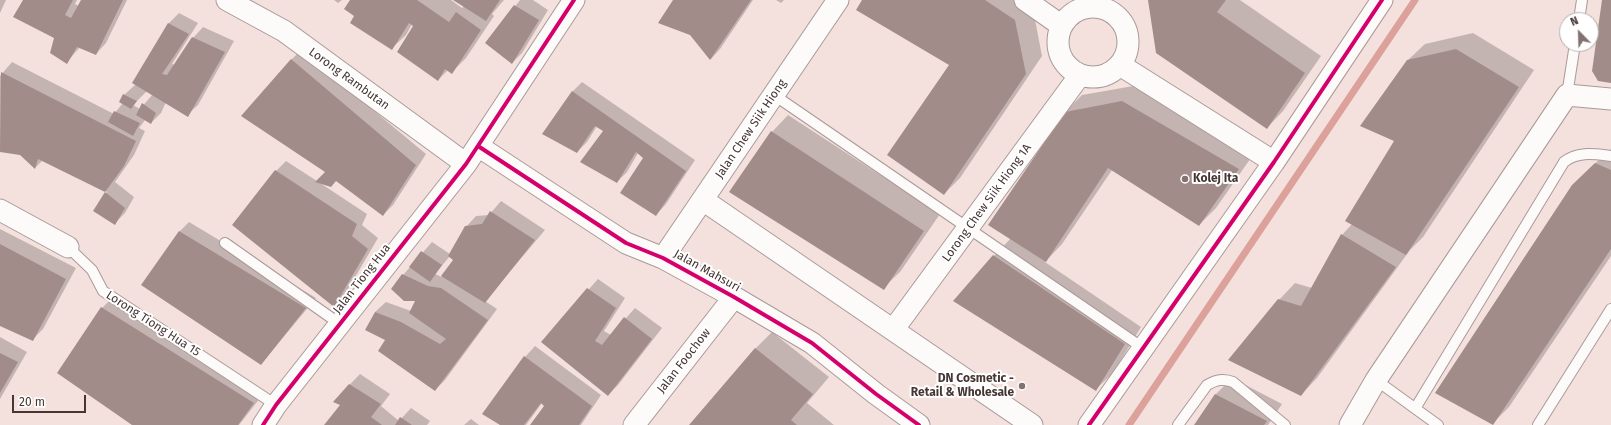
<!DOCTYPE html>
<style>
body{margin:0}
#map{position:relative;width:1611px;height:425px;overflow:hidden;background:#f4e1de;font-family:"Fira Sans",sans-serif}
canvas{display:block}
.north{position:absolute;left:1559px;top:12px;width:40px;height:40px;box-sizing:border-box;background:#fff;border:1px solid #b5afae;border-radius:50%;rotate:337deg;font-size:11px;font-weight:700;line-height:16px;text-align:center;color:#453634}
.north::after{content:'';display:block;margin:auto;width:14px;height:18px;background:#827270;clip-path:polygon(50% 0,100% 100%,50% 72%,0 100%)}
.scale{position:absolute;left:12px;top:395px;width:74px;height:18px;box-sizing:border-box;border:2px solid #453634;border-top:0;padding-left:5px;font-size:12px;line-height:14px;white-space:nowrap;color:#453634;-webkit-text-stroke:3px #fff;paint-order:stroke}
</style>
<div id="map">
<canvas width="1611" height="425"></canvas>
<div class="north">N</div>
<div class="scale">20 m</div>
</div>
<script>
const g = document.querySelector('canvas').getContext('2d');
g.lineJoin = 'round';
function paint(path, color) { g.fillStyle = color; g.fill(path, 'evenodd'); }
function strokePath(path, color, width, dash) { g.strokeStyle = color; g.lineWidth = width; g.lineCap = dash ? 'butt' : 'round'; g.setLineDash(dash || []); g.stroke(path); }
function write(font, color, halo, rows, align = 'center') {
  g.font = font + ' "Fira Sans",sans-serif'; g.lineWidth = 4; g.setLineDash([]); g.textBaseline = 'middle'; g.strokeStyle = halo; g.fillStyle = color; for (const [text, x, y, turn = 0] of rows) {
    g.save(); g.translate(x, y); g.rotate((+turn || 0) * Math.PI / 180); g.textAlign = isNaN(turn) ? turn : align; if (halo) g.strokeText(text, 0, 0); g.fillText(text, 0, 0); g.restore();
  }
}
paint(new Path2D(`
 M0 0H6L0 13Z
 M25 0H77L75 4 79 6 82 0H127L106 43 96 54 80 47 67 62 55 38Z
 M334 0H342L338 3Z
 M351 0H451L462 8 464 6 455 0H504L492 14 494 16 466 58 452 72 448 70 438 80 412 24 406 35 392 48 355 16Z
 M520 0H533L548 10 522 53 512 63 487 43Z
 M674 0H753L720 49 711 59Z
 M776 0H784L781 3Z
 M863 0H1026L1032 4 1042 56 960 178 944 194 950 64Z
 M1149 0H1240L1321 56 1283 111 1267 128Z
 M179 13 198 23 172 64 175 65 193 38 203 27 234 41 198 105 187 115 166 102 161 113 151 123 145 120 139 128 145 131 134 155 115 182 134 197 125 213 115 223 95 211 107 192 43 160 35 168 21 154 0 151V76L12 62 114 114 123 103 124 95 136 84 169 23ZM147 91 153 94 140 109 133 105Z
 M1473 33 1534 70 1423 237 1410 250 1317 378 1301 395 1279 300 1295 283 1312 288 1342 235 1352 224 1395 140 1408 60 1425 44Z
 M301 50 426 154 393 205 383 215 336 180 320 183 367 214 362 225 378 238 344 296 334 306 276 171 286 161 317 181 327 172 291 60Z
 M582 82 695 160 666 204 656 215 644 158 638 153 627 172 617 182 604 131 597 126 587 142 577 152 572 92Z
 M1139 85 1255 152 1216 208 1199 225 1112 170 1062 244 1045 262 1141 327 1113 373 1096 389 994 256 1011 238 1065 112 1082 95Z
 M788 115 940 214 900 272 883 288 772 132Z
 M1611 149V256L1509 407 1493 423 1589 169Z
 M501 201 545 230 485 301 497 309 445 380 435 390 387 340 375 312 386 302 411 311 417 300 403 275 432 242 450 254 466 227 476 216 489 215ZM450 256 454 260 442 277 435 274Z
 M189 222 316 298 261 364 179 232Z
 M0 229 76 268 43 329 33 339 0 325Z
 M598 279 625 298 604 331 611 335 635 308 662 328 618 385 608 395 542 342Z
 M112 298 264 393 239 425H134L102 308Z
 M772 332 829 377 807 403 834 425H690L756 348Z
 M0 337 27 352 0 399Z
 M535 346 601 395 581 425H531L545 406 542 403 526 425H502L525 357Z
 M360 374 390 394 381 406 399 421 411 408 430 421 427 425H325L341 405 334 401Z
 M1232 378 1282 404 1268 425H1195L1216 394Z
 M471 419 479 425H464Z`), '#0003');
strokePath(new Path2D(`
 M1129 425 1415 0`), '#dca19a', 7);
paint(new Path2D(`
 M23 0H73L65 15 71 18 81 0H123L96 55 77 47 67 64 50 53 54 38 13 17Z
 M350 0H417L449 22 456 12 481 30 452 74 445 69 438 81 397 52 413 26 409 23 392 50 350 23 354 16 344 9Z
 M453 0H500L486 21Z
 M673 0H751L710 60 690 35 658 23Z
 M862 0H985L1015 20 1026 74 944 195 887 155 949 65 856 10Z
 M1148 0H1226L1217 12 1305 73 1267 129 1156 53Z
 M1602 0H1611V83L1598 81 1592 71Z
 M514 5 539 20 512 64 485 43Z
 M168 23 189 34 162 74 167 75 192 37 225 52 188 117 132 83Z
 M1456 49 1519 87 1406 255 1345 221 1394 141 1360 126 1407 60Z
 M291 59 416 165 383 216 336 181 331 187 315 182 325 172 241 116Z
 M1 72 136 141 124 166 105 192 38 159 35 169 20 155 0 152Z
 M572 91 686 171 656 216 620 193 643 158 636 152 617 183 580 162 603 131 595 126 577 153 542 134Z
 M123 94 137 101 131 109 119 102Z
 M1122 101 1239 169 1199 226 1108 168 1046 262 988 225 1065 112Z
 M142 103 156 113 151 124 136 115Z
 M114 111 140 123 133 136 108 122Z
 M771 131 924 231 884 290 729 192Z
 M1595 163 1611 170V249L1493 425 1435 393 1572 185Z
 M275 170 357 224 352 236 368 249 334 307 232 225Z
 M105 192 125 208 115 225 93 211Z
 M490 211 535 240 485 303 441 276 453 260 448 256 465 226 482 224Z
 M179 231 306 308 261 365 141 285Z
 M1341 234 1396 267 1301 396 1228 360 1278 299 1301 306Z
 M0 244 66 279 33 341 0 326Z
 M421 251 442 265 430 282 409 267Z
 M993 255 1125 344 1096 391 953 301Z
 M402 274 428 286 441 288 488 320 435 391 378 351 385 340 365 330 375 312 401 322 440 344 446 339 409 313 415 301H404L391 289Z
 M587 288 616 308 595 341 602 345 624 317 652 339 608 396 541 342Z
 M101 307 254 403 238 425H132L57 373Z
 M755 348 813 394 791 420 797 425H689Z
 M0 353 18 362 0 393Z
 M524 356 592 406 579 425H530L544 406 541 403 524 425H500L482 414Z
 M349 384 381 404 371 417 382 425H324L340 405 333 402Z
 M1215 394 1267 421 1264 425H1194Z
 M400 417 412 425H395Z`), '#a28c8a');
const service = new Path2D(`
 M1579 20 1582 0
 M774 95 1143 348
 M1567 95 1575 44
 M225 243 340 324
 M68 247 92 270 103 291 276 405
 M1376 380 1438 425
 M1416 407 1564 162C1578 151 1594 154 1611 156
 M1178 425 1207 385C1216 380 1223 378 1233 382L1285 425
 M1538 425 1611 309`);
const minor = new Path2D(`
 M227 0 284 31 466 164
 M1025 0 1062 26
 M1058 42a35 35 0 1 1 70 0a35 35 0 1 1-70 0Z
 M1120 65 1274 162
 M478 146 626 243 663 258 734 297 812 343 876 394 919 425
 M703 200 1032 425
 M0 210 68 247
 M663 258 838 0
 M893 330 1080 75
 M263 425 276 405 466 164 574 0
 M634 425 734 297
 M1089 425 1274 162 1382 0
 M1350 425 1376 380 1567 95 1611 99`);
strokePath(service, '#a99a98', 12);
strokePath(minor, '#a99a98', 23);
strokePath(service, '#fdfafa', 10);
strokePath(minor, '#fdfafa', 21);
strokePath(new Path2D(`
 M478 146 626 243 663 258 734 297 812 343 876 394 919 425
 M263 425 276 405 466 164 574 0
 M1089 425 1274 162 1382 0`), '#d6006c', 4);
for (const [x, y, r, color] of [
 [1185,179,4,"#827270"],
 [1022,386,4,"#827270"]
]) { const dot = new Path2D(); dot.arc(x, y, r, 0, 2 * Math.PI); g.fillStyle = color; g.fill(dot); strokePath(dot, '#fff', 1.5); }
write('12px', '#453634', '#fff', [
 ["Lorong Rambutan",349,79,36],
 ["Jalan Chew Siik Hiong",751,129,-56],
 ["Lorong Chew Siik Hiong 1A",987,203,-54],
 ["Jalan Mahsuri",707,271,29],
 ["Jalan Tiong Hua",362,279,-52],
 ["Lorong Tiong Hua 15",153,324,33],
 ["Jalan Foochow",684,361,-52]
]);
write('bold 12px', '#453634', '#fff', [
 ["Kolej Ita",1193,179],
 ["DN Cosmetic -",1014,379,"right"],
 ["Retail & Wholesale",1014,393,"right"]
], 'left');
</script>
